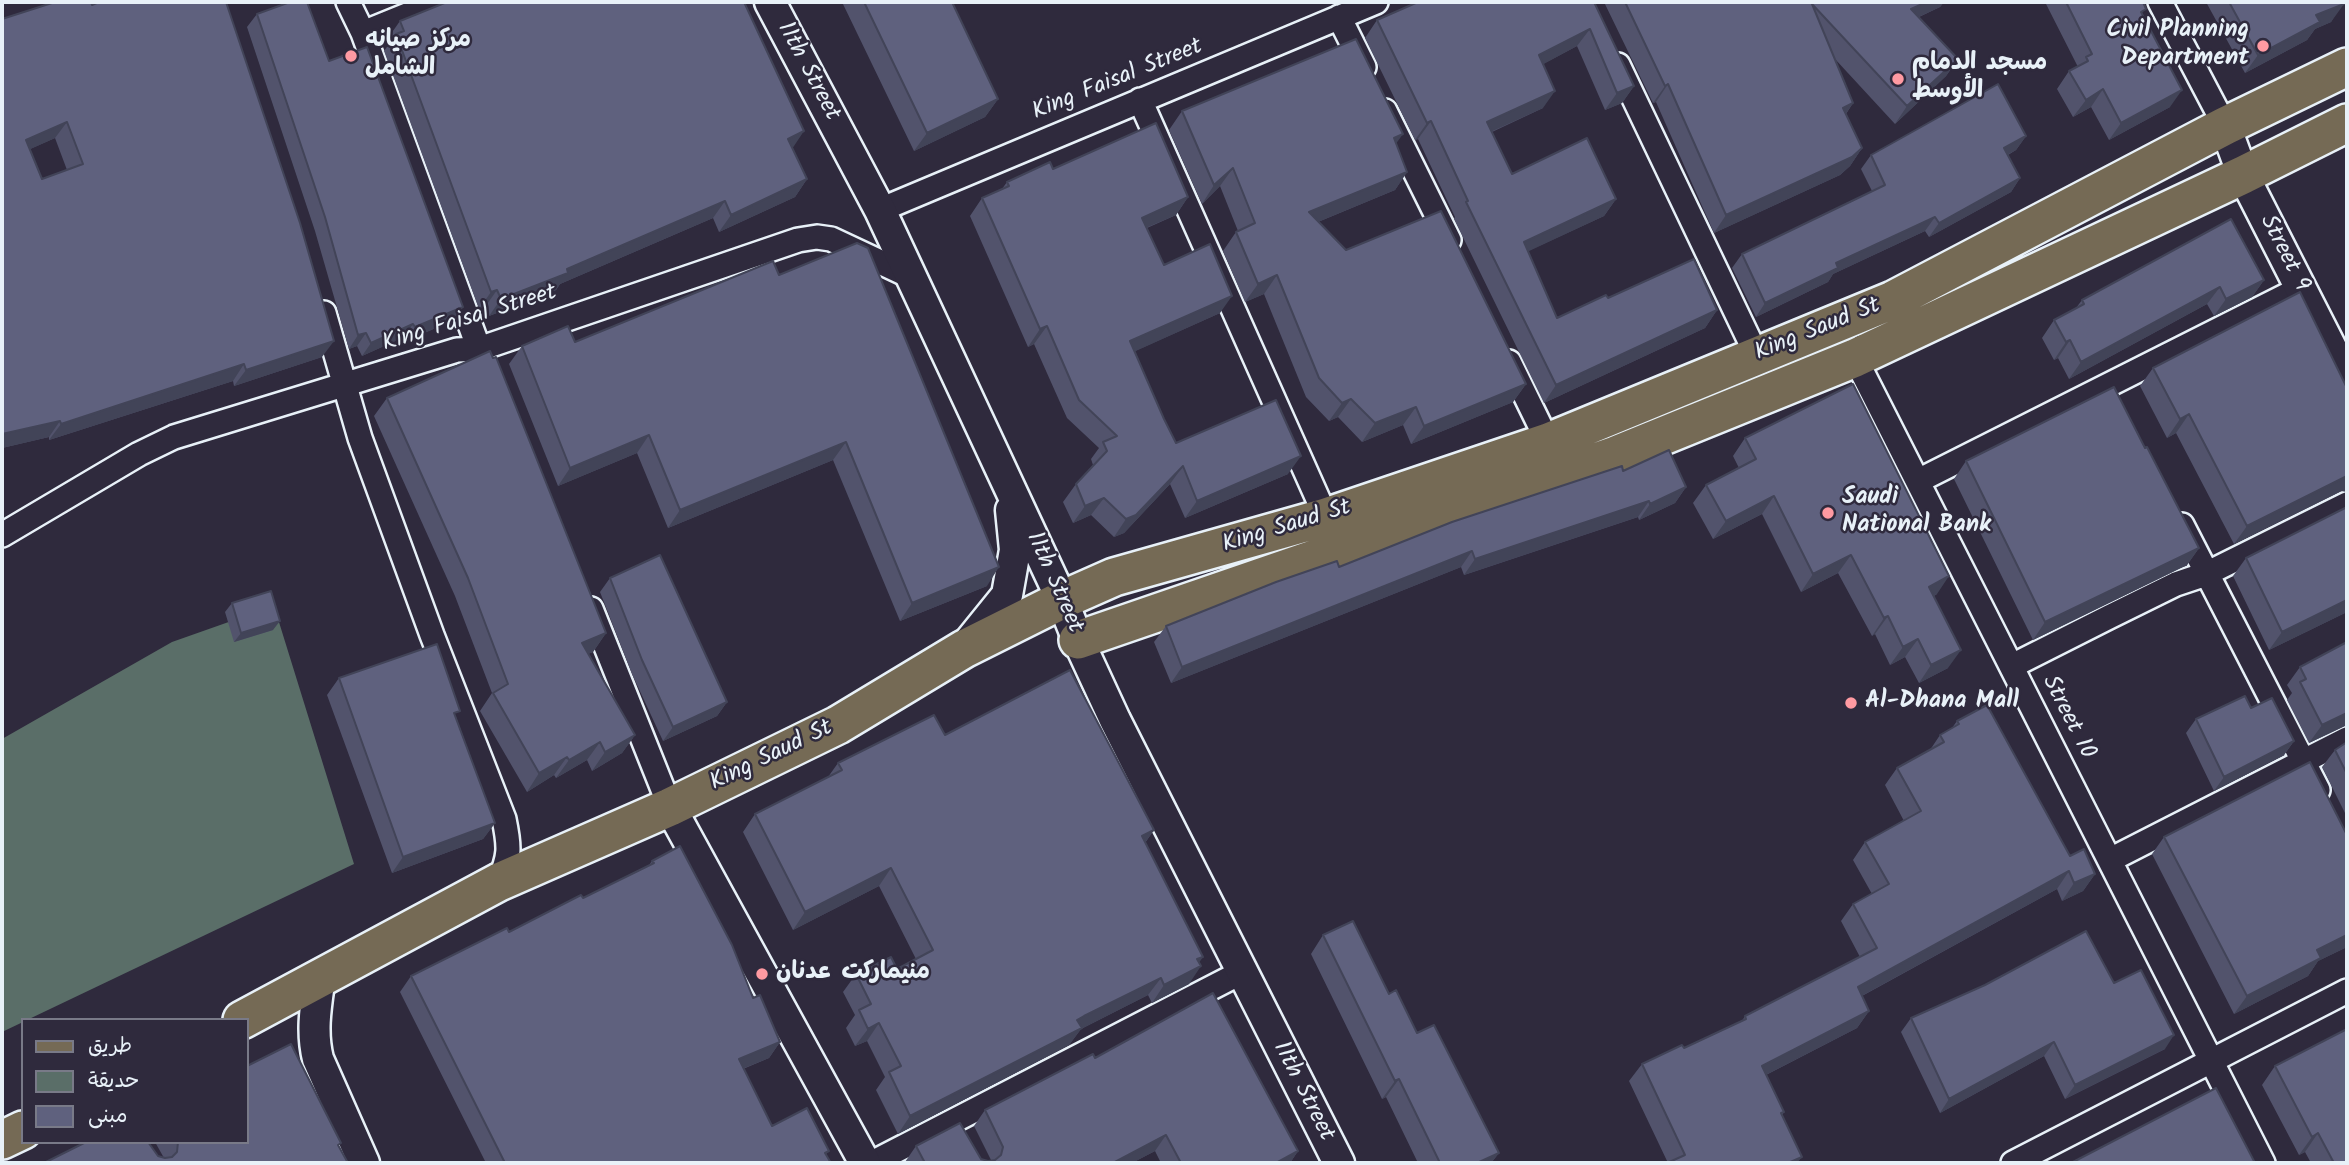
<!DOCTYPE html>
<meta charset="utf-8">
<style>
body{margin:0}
#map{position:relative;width:2349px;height:1165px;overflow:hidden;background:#2f2a3d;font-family:Kalam,"Playpen Sans Arabic",sans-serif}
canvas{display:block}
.frame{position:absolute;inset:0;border:4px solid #e8f1f8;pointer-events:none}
.legend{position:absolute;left:21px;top:1018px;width:228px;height:126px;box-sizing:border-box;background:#2f2a3d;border:2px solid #797a88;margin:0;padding:9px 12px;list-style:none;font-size:21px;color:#e8f1f8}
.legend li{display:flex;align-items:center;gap:14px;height:35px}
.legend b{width:35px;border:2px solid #797a88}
</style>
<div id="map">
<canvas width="2349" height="1165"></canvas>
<div class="frame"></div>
<ul class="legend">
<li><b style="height:9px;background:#756a55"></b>طريق</li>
<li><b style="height:19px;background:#5a6e68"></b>حديقة</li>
<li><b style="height:19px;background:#5f617e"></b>مبنى</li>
</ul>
</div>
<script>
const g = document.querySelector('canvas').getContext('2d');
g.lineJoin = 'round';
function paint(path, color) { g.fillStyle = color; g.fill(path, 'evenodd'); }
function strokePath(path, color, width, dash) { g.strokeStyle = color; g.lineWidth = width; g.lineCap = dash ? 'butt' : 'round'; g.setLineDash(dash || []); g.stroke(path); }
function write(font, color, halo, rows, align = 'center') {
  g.font = font + ' Kalam,"Playpen Sans Arabic",sans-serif'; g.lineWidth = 5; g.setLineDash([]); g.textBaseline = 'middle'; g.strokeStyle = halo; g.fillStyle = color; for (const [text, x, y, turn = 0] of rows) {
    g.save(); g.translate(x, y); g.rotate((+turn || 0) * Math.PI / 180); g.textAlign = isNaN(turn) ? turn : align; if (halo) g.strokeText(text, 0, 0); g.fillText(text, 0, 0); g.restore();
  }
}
paint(new Path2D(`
 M274 606 354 864 27 1020H23V1022L2 1032V739L172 642Z`), '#5a6e68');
const minor = new Path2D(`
 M348 2 363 33 439 2
 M2160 2 2225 126
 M2 11 42 2
 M1339 17 1364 67
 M363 33 479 349
 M1618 65 1757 356
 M1140 100 1326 517
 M1385 111 1449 240
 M880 210 1376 2
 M324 313 360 438 432 635 504 819C510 848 510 855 499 882
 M1862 347 1855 358 2263 1163
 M1509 362 1548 442
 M1918 481 2301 288
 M2182 525 2318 790
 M2 535 139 454 174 437 457 350 479 349 798 240 817 237 831 239 912 277
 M591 609 670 807
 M2012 666 2109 617 2176 584 2206 574 2347 504
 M2110 860 2347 739
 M872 1163 1242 972
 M2013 1163 2347 991`);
const tertiary = new Path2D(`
 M770 2 880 210 1062 600 1078 640 1115 720 1339 1163
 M2225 126 2243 175 2347 379
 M965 647 1007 595 1015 550 1011 510
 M670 807 865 1163
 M320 976C316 1005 311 1031 318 1059L364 1163`);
const primary = new Path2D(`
 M1078 640 1616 455 1855 358 2243 175 2347 123
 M242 1020 499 882 670 807 838 725 964 649 1062 600 1114 577 1326 517 1548 442 1893 300 2225 126 2347 67
 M2 1140 23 1130`);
strokePath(minor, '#e8f1f8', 28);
strokePath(tertiary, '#e8f1f8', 35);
strokePath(primary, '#e8f1f8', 42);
strokePath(minor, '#2f2a3d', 23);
strokePath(tertiary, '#2f2a3d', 30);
strokePath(primary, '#756a55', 37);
paint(new Path2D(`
 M842 2H952L998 99 985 117 914 151Z
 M1594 2 1634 86 1622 103 1605 110 1577 46 1543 64V108L1492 132 1512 174 1616 199 1604 216 1528 251 1557 318 1608 298 1717 310 1705 328 1544 403 1454 219 1455 217 1418 139 1415 140 1365 38 1377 20Z
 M1604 2H1944L1940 7 1919 17 1958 59 1946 76 1895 124 1835 59 1853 103 1846 114 1862 148 1850 166 1840 175 1714 233 1656 102 1653 103Z
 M2045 2H2143L2142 15 2170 107 2109 140 2091 107 2073 117 2057 89 2069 71 2078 67Z
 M2206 2H2343L2331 22 2315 29 2307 40 2245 73Z
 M92 5 322 357 234 386 233 381 49 440V437L2 448V19ZM55 138 67 170 42 179 30 149Z
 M257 14 329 61 463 307 454 320 406 341 404 337 362 356 357 346 349 349 315 231 247 27Z
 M400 21 792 149 807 179 795 197 719 232 713 218 560 284 556 290 489 316 485 307 479 309 384 51 390 43 388 38Z
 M1182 111 1396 143 1407 172 1395 190 1318 222 1346 250 1526 384 1513 402 1411 444 1403 425 1362 442 1338 417 1329 421 1306 397 1264 294 1245 302 1223 251 1236 232 1238 231 1220 186 1202 204 1169 130Z
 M2026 136 2016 150 2008 155 2020 178 2011 192 1929 237 1925 231 1833 274 1828 282 1756 317 1732 268 1742 254 1872 191 1861 169 1871 155Z
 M1053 169 1188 197 1176 215 1147 228 1164 265 1220 313 1135 351 1164 419 1176 443 1288 474 1185 518 1170 484 1124 533 1114 537 1091 515 1073 523 1063 502 1076 484 1093 465 1091 459 1099 448 1067 418 1034 344 1028 347 970 216 982 198 1002 189 1007 182Z
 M779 275 987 586 900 621 833 460 668 528 637 453 558 486 509 364 522 346 575 342Z
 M2264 280 2252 297 2214 316 2207 304 2069 379 2058 358 2054 360 2042 338 2054 320 2076 308 2082 300Z
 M2153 368 2341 491 2234 544 2176 433 2167 438 2140 386Z
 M387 398 606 633 593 652 588 654 635 735 622 753 592 771 587 760 556 778 554 775 527 792 480 711 492 693 455 596 374 416Z
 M1745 438 1937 594 1934 596 1948 668 1919 683 1905 657 1890 665 1875 634 1872 636 1838 573 1801 592 1762 514 1713 539 1693 503 1706 485 1739 468 1733 456Z
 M2145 448 2199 548 2187 565 2033 640 1954 479 1966 461Z
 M1623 471 1686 487 1675 503 1639 520 1638 517 1464 575 1461 567 1171 683 1154 642 1166 626Z
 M2347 507V612L2269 650 2233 576 2246 558Z
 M610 578 727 702 717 716 663 741 632 674 600 592Z
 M232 603 273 630 234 642 225 612Z
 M2300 667 2347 725 2309 743 2287 700 2292 693 2287 685Z
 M339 678 456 717 495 823 483 839 392 873 327 695Z
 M2196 719 2294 741 2284 755 2214 791 2186 733Z
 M1957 721 2070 856 2095 874 2083 891 2062 901 2057 889 1862 996 1869 1011 1857 1028 1766 1075 1784 1112 1782 1115 1668 1163 1629 1081 1642 1064 1684 1048 1742 1021 1745 1016 1860 957 1841 921 1853 904 1872 894 1853 860 1865 842 1904 821 1885 785 1897 768 1930 750 1940 735 1952 728Z
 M945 735 1154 830 1145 843 1203 957 1199 962 1189 984 1152 1003 1148 995 1081 1029 1069 1045 898 1134 876 1090 885 1077 867 1041 855 1046 846 1028 855 1015 843 992 856 974 897 969 916 959 879 886 793 930 743 832 755 814 828 777 838 763Z
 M2347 742V817L2322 767 2335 750Z
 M2347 835V947L2318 961 2308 976 2234 1014 2152 854 2164 837Z
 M652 861 753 998 780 1042 769 1058 743 1069 772 1126 829 1151 826 1154 831 1163H486L400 992 411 976 583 898 649 865Z
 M1323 935 1389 994 1499 1153 1491 1163H1418L1386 1097 1382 1099 1311 954Z
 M2114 983 2165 1049 2065 1099 2044 1056 1940 1113 1901 1032 1911 1018Z
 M1095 1058 1298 1151 1290 1163H1161L1155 1151 1132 1163H906L905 1162 916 1146 981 1159 988 1161 991 1160 974 1126 985 1110Z
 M2275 1066 2347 1163H2311L2305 1152 2299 1155 2262 1085Z
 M155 1142H247L339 1146 348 1163H44L158 1156 164 1158Z`), '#52536c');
paint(new Path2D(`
 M1927 2H1944L1940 7 1899 26 1911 9Z
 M2344 4 2331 22 2315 29 2307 40 2245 73 2258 55 2316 15Z
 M1590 29 1577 46 1527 73 1539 55Z
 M1958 59 1946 76 1895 124 1907 106Z
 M1668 84 1656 102 1653 103 1665 86Z
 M1634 86 1622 103 1605 110 1617 93Z
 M2103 89 2091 107 2073 117 2086 100Z
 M2182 90 2170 107 2109 140 2121 123Z
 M1555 91 1543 108 1475 139 1487 122Z
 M998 99 985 117 914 151 927 133Z
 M1853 103 1841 121 1843 108Z
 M1431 121 1418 139 1415 140 1427 123Z
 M67 122 55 138 15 156 26 140Z
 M804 131 792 149 788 139Z
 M1403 134 1390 152 1394 138Z
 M2026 136 2016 150 1994 162 2004 148Z
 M1862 148 1850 166 1840 175 1714 233 1726 215Z
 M1233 168 1220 186 1202 204 1214 185Z
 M1407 172 1395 190 1296 231 1309 212Z
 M2020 178 2011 192 1929 237 1939 223Z
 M807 179 795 197 719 232 731 215Z
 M1188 197 1176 215 1129 235 1142 218Z
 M1616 199 1604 216 1512 259 1524 242Z
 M725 201 713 218 560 284 556 290 489 316 501 299 567 269Z
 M1935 217 1925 231 1833 274 1828 282 1756 317 1765 303 1836 263Z
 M1277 275 1264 294 1245 302 1258 284Z
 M2264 280 2252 297 2214 316 2226 299Z
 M2220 287 2207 304 2069 379 2081 362Z
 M497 290 485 307 479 309 491 292Z
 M1232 296 1220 313 1118 359 1130 341Z
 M463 307 454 320 406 341 415 327Z
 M1717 310 1705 328 1544 403 1556 385Z
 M413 324 404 337 362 356 371 343Z
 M1047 326 1034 344 1028 347 1040 329Z
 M366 333 357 346 349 349 358 335Z
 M2070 340 2058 358 2054 360 2066 342Z
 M334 341 322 357 234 386 246 370Z
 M244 364 233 381 49 440 61 424Z
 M1526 384 1513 402 1411 444 1424 426Z
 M1351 399 1338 417 1329 421 1342 403Z
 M1416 407 1403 425 1362 442 1375 423Z
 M2189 414 2176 433 2167 438 2180 419Z
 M60 421 49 437 2 448V434Z
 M649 435 637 453 558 486 570 468Z
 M846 442 833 460 668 528 680 510Z
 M1301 456 1288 474 1185 518 1197 501Z
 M1183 466 1170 484 1124 533 1114 537 1126 519Z
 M2347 476V492L2341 491 2234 544 2247 526Z
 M1686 487 1675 503 1639 520 1650 504Z
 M1774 496 1762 514 1713 539 1726 521Z
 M1104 498 1091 515 1073 523 1085 506Z
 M1649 501 1638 517 1464 575 1475 559Z
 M2199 548 2187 565 2033 640 2045 622Z
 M1472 551 1461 567 1171 683 1182 667Z
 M1851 555 1838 573 1801 592 1813 574Z
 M999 567 987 586 900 621 912 603Z
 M1949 576 1937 594 1916 605 1929 587Z
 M2347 600V612L2269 650 2282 632Z
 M1888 616 1875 634 1872 636 1884 618Z
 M280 621 273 630 234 642 241 633Z
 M606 633 593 652 569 661 582 643Z
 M1918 639 1905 657 1890 665 1903 647Z
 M1961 650 1948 668 1919 683 1931 665Z
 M727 702 717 716 663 741 673 727Z
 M2347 713V725L2309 743 2322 725Z
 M635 735 622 753 592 771 605 752Z
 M2294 741 2284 755 2214 791 2224 777Z
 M600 742 587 760 556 778 569 760Z
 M567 757 554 775 527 792 539 773Z
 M495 823 483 839 392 873 403 857Z
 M1154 830 1141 848 1142 836Z
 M891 868 879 886 793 930 805 912Z
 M2069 871 2057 889 1845 1005 1858 987Z
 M2095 874 2083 891 2062 901 2074 883Z
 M2347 935V947L2318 961 2308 976 2234 1014 2247 996 2317 950Z
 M1203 957 1193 970 1201 966 1189 984 1152 1003 1164 985 1197 959Z
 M1161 978 1148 995 1081 1029 1069 1045 898 1134 910 1116 1084 1016Z
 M1869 1011 1857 1028 1750 1083 1762 1066Z
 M879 1023 867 1041 855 1046 868 1029Z
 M2174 1035 2165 1049 2065 1099 2075 1085Z
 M780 1042 769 1058 727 1075 739 1059Z
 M2054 1042 2044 1056 1940 1113 1949 1099Z
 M1399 1079 1386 1097 1382 1099 1395 1081Z
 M2318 1133 2305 1152 2299 1155 2312 1137Z
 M1166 1135 1155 1151 1132 1163H1113Z
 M1298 1151 1290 1163H1276Z
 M1499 1153 1491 1163H1477Z
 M1802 1157 1797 1163H1788Z`), '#424458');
const building = new Path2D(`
 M55 2H91L92 5 99 2H226L300 223 334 341 246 370 244 364 61 424 60 421 2 434V19ZM67 122 83 164 42 179 26 140Z
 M290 2H307L329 61 367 47 463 307 415 327 413 324 371 343 366 333 358 335 325 217 257 14Z
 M447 2H744L804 131 788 139 807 179 731 215 725 201 567 269 568 273 501 299 497 290 491 292 396 34 404 31 400 21Z
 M864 2H952L998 99 927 133Z
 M1418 2H1594L1634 86 1617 93 1590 29 1539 55 1555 91 1487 122 1512 174 1587 138 1616 199 1524 242 1557 318 1606 295 1608 298 1694 259 1717 310 1556 385 1466 202 1468 201 1431 121 1427 123 1377 20Z
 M1625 2H1927L1911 9 1958 59 1907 106 1812 4 1853 103 1843 108 1862 148 1852 157 1726 215 1668 84 1665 86Z
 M2066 2H2143L2146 9 2141 12 2182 90 2121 123 2103 89 2086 100 2069 71 2088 61 2086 57 2092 54Z
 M2229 2H2343L2344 4 2316 15 2320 22 2258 55Z
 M1356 39 1403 134 1394 138 1407 172 1309 212 1346 250 1441 211 1526 384 1424 426 1416 407 1375 423 1351 399 1342 403 1319 378 1277 275 1258 284 1236 232 1255 223 1233 168 1214 185 1182 111Z
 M1998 84 2026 136 2004 148 2020 178 1939 223 1935 217 1836 263 1838 268 1765 303 1742 254 1885 185 1871 155Z
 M1156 123 1188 197 1142 218 1164 265 1210 244 1232 296 1130 341 1164 419 1176 443 1276 400 1301 456 1197 501 1183 466 1136 515 1126 519 1104 498 1085 506 1076 484 1107 451 1103 442 1117 436 1079 400 1047 326 1040 329 982 198 1009 186 1007 182 1050 162 1053 169Z
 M2231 219 2264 280 2226 299 2220 287 2081 362 2070 340 2066 342 2054 320 2084 304 2082 300Z
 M857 243 868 248 999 567 912 603 846 442 680 510 649 435 570 468 522 346 568 326 575 342 773 261 779 275Z
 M2300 292 2347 388V476L2247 526 2189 414 2180 419 2153 368Z
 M490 351 493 358 496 357 606 633 582 643 635 735 605 752 600 742 569 760 567 757 539 773 493 693 508 684 468 578 387 398Z
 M1853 384 1949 576 1929 587 1961 650 1931 665 1918 639 1903 647 1888 616 1884 618 1851 555 1813 574 1774 496 1726 521 1706 485 1756 459 1745 438Z
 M2114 387 2145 448 2147 447 2199 548 2045 622 1966 461Z
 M1669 450 1686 487 1650 504 1649 501 1475 559 1472 551 1182 667 1166 626 1276 582 1337 561 1339 567 1452 522 1622 466 1623 471Z
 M2347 507V600L2282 632 2246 558Z
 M660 555 727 702 673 727 642 660 610 578Z
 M271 591 280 621 241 633 232 603Z
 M2347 642V713L2322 725 2300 682 2306 679 2300 667Z
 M437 644 460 711 454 713 495 823 403 857 339 678Z
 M1070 670 1154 830 1142 836 1203 957 1197 959 1201 966 1164 985 1161 978 1084 1016 1077 1020 1082 1028 910 1116 889 1072 901 1066 879 1023 868 1029 859 1010 871 1004 856 974 891 957 897 969 933 950 891 868 805 912 755 814 842 770 838 763 934 715 945 735Z
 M2245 696 2251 708 2272 698 2294 741 2224 777 2196 719Z
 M1987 705 2070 856 2084 849 2095 874 2074 883 2069 871 1858 987 1869 1011 1762 1066 1784 1112 1781 1113 1802 1157 1788 1163H1667L1685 1155 1642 1064 1682 1045 1684 1048 1746 1019 1745 1016 1877 948 1853 904 1889 884 1865 842 1921 811 1897 768 1944 742 1940 735 1959 724 1957 721Z
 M2347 742V774L2335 750Z
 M2310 762 2347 835V935L2317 950 2321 958 2247 996 2164 837Z
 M680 846 732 945 753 998 760 995 780 1042 739 1059 772 1126 807 1108 829 1151 825 1153 831 1163H505L411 976 507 928 509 932 581 895 583 898 654 863 652 861Z
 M1353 921 1389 994 1396 990 1417 1033 1434 1025 1499 1153 1477 1163H1440L1399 1079 1395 1081 1323 935Z
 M2086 931 2114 983 2141 970 2174 1035 2075 1085 2054 1042 1949 1099 1911 1018 1985 985Z
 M1213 993 1298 1151 1276 1163H1181L1166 1135 1113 1163H925L916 1146 960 1123 981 1159 988 1161 995 1160 1001 1155 1003 1147 985 1110 1093 1054 1095 1058Z
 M2347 1029V1163H2334L2318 1133 2312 1137 2275 1066Z
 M291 1044 341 1143 338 1145 348 1163H44L86 1142H148L158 1156 165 1158 172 1157 177 1152 178 1142H247V1066Z
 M2216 1088 2255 1163H2071Z`);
paint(building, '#5f617e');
strokePath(building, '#424458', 2);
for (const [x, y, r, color] of [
 [2263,46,7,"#ff9aa2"],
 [351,56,7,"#ff9aa2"],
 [1898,79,7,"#ff9aa2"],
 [1828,513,7,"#ff9aa2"],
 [1851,703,7,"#ff9aa2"],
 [762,974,7,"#ff9aa2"]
]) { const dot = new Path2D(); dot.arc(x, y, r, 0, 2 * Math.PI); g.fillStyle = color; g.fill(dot); strokePath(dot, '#2f2a3d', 2.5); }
write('bold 24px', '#e8f1f8', '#2f2a3d', [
 ["Civil Planning",2249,32,"right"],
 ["Department",2249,60,"right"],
 ["مركز صيانه",365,42],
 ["الشامل",365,70],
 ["مسجد الدمام",1912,65],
 ["الأوسط",1912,93],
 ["Saudi",1842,499],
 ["National Bank",1842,527],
 ["Al-Dhana Mall",1865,703],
 ["منيماركت عدنان",776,974]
], 'left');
write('24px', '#e8f1f8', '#2f2a3d', [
 ["11th Street",807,72,62],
 ["King Faisal Street",1118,81,-22],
 ["Street 9",2283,254,63],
 ["King Faisal Street",470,320,-17],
 ["King Saud St",1818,331,-22],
 ["King Saud St",1287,528,-17],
 ["11th Street",1053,583,66],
 ["Street 10",2067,718,63],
 ["King Saud St",772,757,-26],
 ["11th Street",1302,1092,63]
]);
</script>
